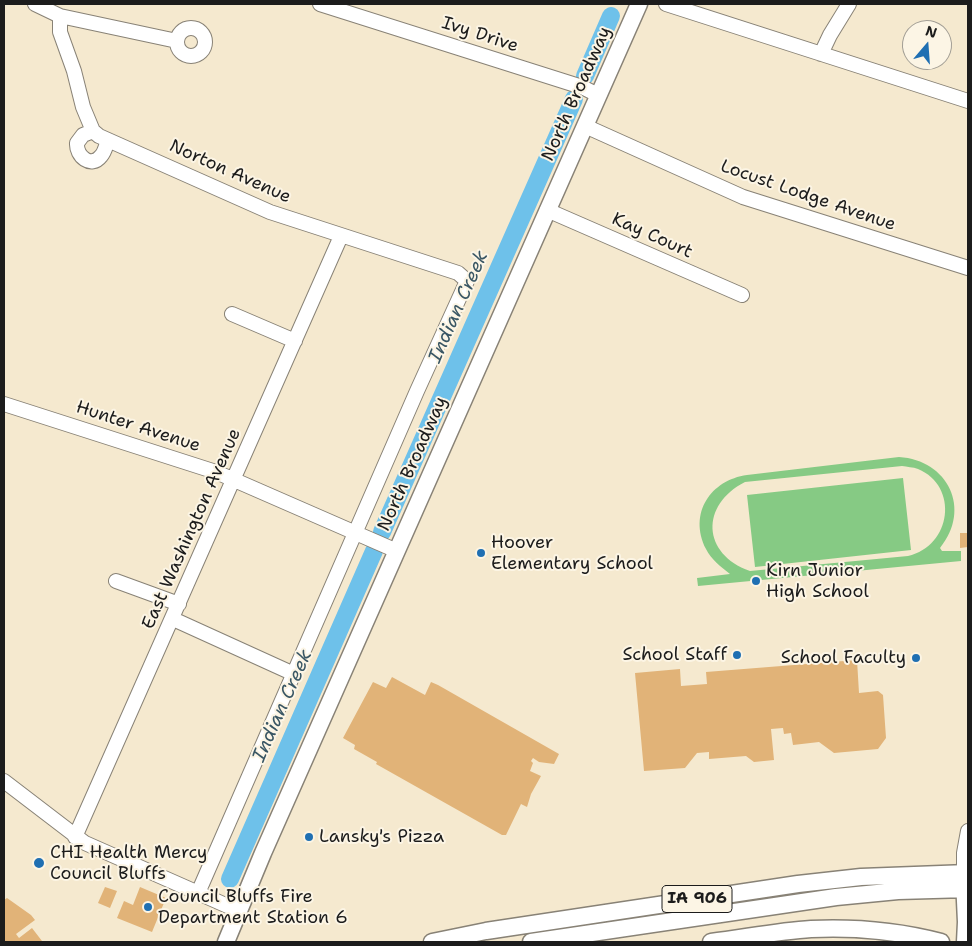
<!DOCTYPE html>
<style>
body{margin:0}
#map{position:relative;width:972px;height:946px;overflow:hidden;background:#f5e9cf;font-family:"Shantell Sans",sans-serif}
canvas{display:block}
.frame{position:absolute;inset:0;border:5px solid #1c1c1c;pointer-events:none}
.north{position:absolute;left:902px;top:20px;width:50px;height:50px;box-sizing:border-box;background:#fcf5e5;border:1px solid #a29e95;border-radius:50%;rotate:18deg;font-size:14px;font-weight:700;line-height:20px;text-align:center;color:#1c1c1c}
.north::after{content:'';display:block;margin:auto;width:18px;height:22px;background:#1f6fb2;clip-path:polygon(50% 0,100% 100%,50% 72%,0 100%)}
</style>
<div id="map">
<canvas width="972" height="946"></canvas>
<div class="frame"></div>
<div class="north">N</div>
</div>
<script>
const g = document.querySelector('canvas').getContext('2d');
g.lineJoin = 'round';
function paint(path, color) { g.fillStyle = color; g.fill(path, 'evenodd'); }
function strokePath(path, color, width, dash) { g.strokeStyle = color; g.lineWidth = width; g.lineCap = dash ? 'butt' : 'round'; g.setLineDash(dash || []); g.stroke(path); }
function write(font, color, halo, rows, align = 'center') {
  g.font = font + ' "Shantell Sans",sans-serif'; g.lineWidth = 4; g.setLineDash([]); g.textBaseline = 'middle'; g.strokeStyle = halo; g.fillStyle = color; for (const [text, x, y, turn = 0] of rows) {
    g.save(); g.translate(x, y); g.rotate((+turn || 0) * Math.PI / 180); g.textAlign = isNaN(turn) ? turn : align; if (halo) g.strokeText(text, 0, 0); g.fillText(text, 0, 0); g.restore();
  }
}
paint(new Path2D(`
 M899 457C948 460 972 509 940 548L942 551H961V561L698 586 697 578 730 574C721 567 711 559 706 549 688 513 711 480 747 475ZM902 466C907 467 913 467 918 469 959 486 952 546 908 556L750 571C702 554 700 505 745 482Z
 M903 478 911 550 755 567 747 495Z`), '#86ca84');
strokePath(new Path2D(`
 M585 76 611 16
 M382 532 574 99
 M230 879 374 551`), '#6ec1ea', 18);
paint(new Path2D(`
 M960 533H968V547L960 548Z
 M857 660 859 693 878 691 883 695 886 738 878 749 834 753 819 742 793 745 791 733 784 734 783 728 771 729 774 760 754 762 746 756 709 759V752L697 753 685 768 644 771 635 673 680 669 681 686 707 684 706 672Z
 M392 677 425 695 431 682 438 685 559 754 554 764 539 762 533 758 531 761 533 763 530 771 541 776 531 794 527 807 521 804 506 835H502L376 764 377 762 354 749 355 745 343 738 373 682 386 688Z
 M105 887 117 891 110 908 98 903Z
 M140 887 166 898 152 932 117 918 124 901 133 905Z
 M7 898 31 915 35 920 16 934 19 938 32 928 42 941 4 942V900Z`), '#e1b378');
const minor = new Path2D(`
 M35 4 60 16 177 41
 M320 4 582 87 598 95
 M666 4 968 101
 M60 16V32L74 71 83 107 93 131 99 136 270 212 458 273 467 281 417 391 198 893
 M177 42a14 14 0 1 1 28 0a14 14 0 1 1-28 0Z
 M821 54 830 35 849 4
 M585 126 743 197 968 268
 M93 131 83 135 77 143C76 156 91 169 101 156 105 152 106 145 108 140
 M547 210 742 295
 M232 314 295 341
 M4 404 216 472 397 551
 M116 581 179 604
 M173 619 294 674
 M4 781 85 843 239 911
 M75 837 341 236
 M964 873V853L968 831`);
const major = new Path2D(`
 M964 880 966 922 965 942
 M226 942 263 853 639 4
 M432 942 486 931 798 884 861 877 968 873
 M531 942 836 897 898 891 968 889
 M711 942C744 938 778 931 811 929 855 927 899 931 941 942`);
strokePath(minor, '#888276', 16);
strokePath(major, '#888276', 19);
strokePath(minor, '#fff', 14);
strokePath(major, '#fff', 16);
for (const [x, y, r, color] of [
 [481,553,5,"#1f6fb2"],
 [756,581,5,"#1f6fb2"],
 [737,655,5,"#1f6fb2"],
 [916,658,5,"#1f6fb2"],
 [309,837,5,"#1f6fb2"],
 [39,863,6,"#1f6fb2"],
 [148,907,5,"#1f6fb2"]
]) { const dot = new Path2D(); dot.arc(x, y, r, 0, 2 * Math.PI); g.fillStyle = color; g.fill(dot); strokePath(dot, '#fcf5e5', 2); }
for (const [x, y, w] of [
 [697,899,70]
]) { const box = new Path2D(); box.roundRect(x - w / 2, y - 13.5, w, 27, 4); g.fillStyle = '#fcf5e5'; g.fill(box); strokePath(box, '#1c1c1c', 1); }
write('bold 16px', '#1c1c1c', null, [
 ["IA 906",697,899]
]);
write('18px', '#1c1c1c', '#fcf5e5', [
 ["Ivy Drive",480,35,18],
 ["North Broadway",577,94,-66],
 ["Norton Avenue",230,172,24],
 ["Locust Lodge Avenue",808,196,19],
 ["Kay Court",652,236,24],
 ["Hunter Avenue",138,427,18],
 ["North Broadway",413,464,-66],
 ["East Washington Avenue",192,529,-66]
]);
write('18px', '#1c1c1c', '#fcf5e5', [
 ["Hoover",491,543],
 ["Elementary School",491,564],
 ["Kirn Junior",766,571],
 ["High School",766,592],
 ["School Staff",727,655,"right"],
 ["School Faculty",906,658,"right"],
 ["Lansky's Pizza",319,837],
 ["CHI Health Mercy",50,853],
 ["Council Bluffs",50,874],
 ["Council Bluffs Fire",158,897],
 ["Department Station 6",158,918]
], 'left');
write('italic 19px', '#395664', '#fcf5e5', [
 ["Indian Creek",459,307,-66],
 ["Indian Creek",283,706,-66]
]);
</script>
